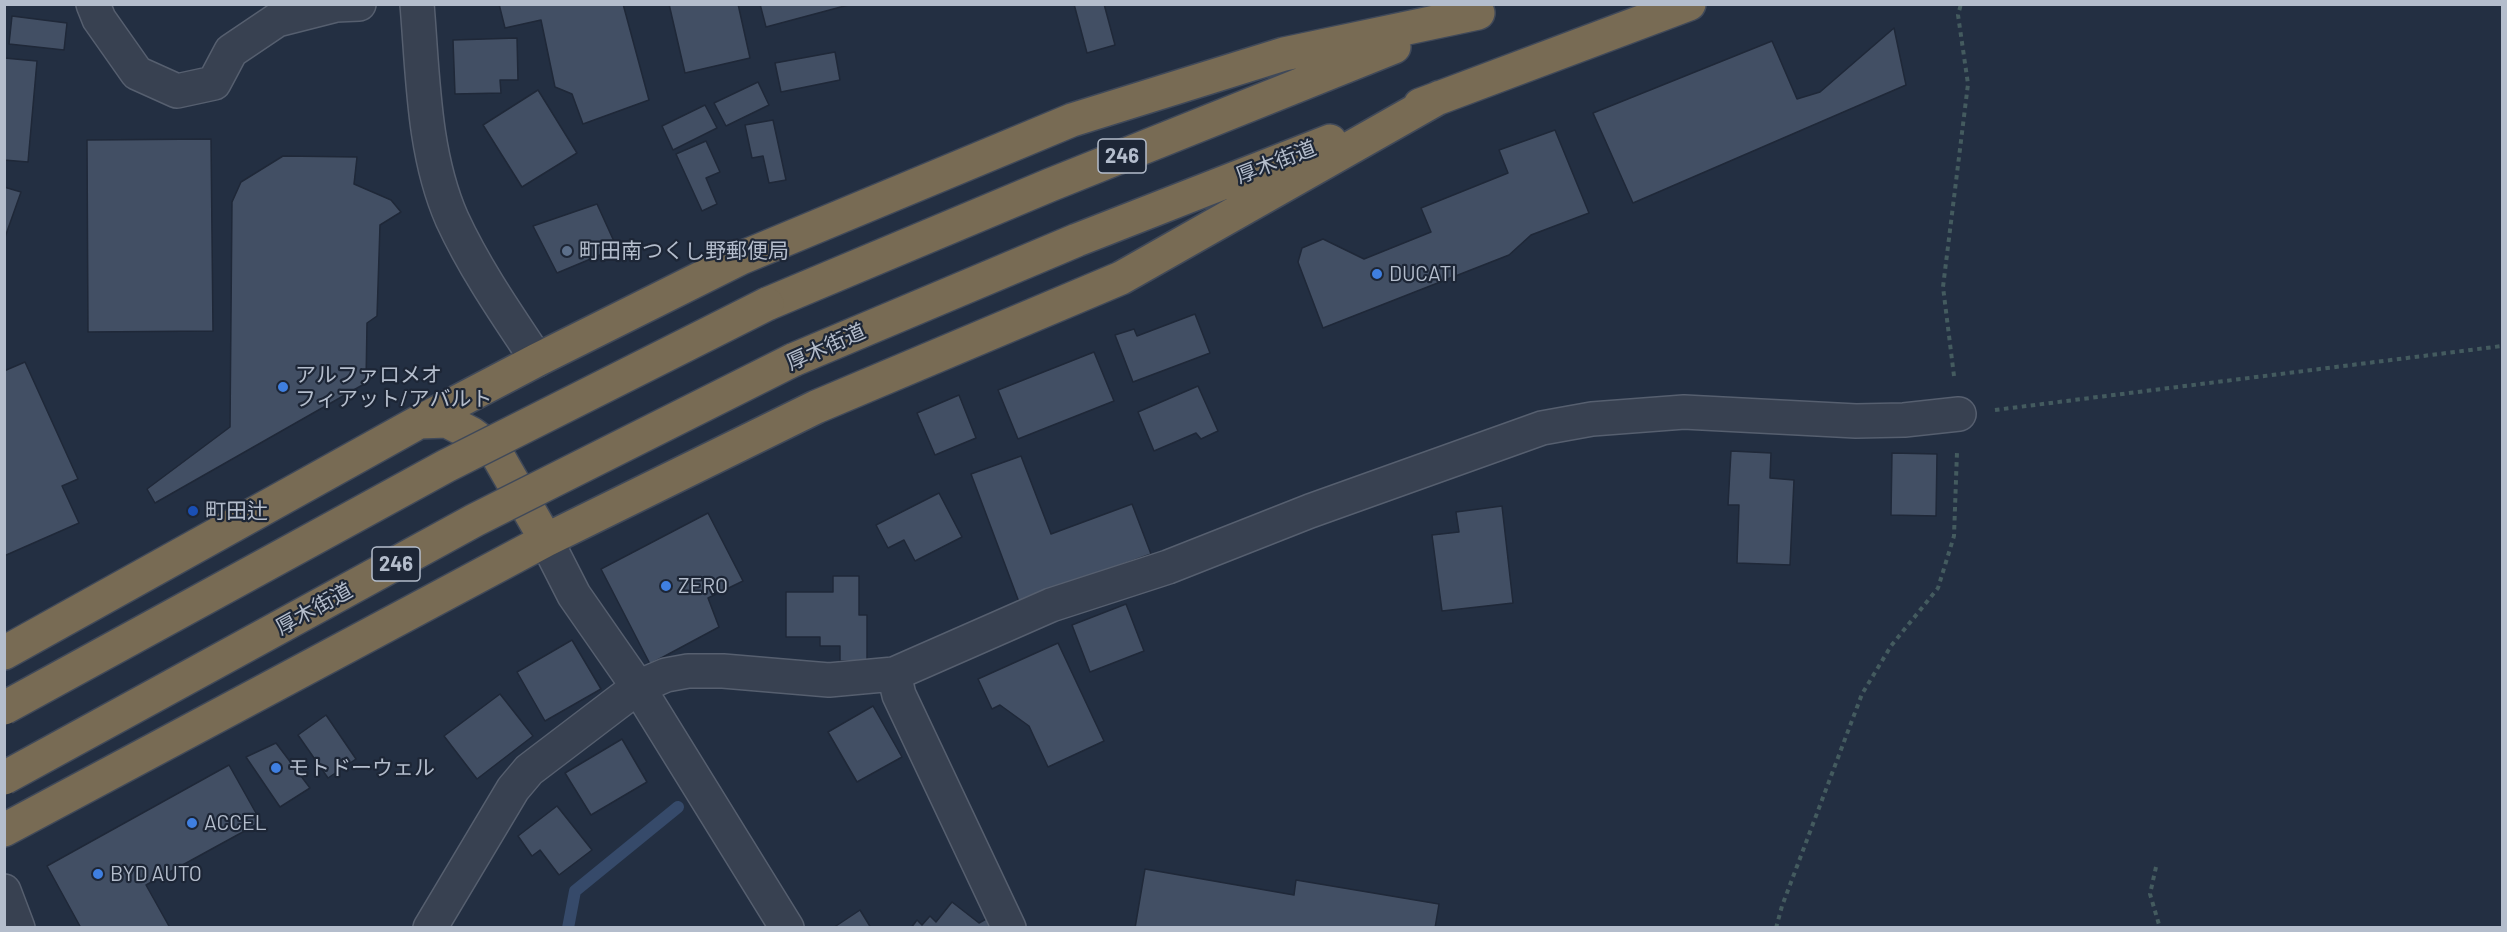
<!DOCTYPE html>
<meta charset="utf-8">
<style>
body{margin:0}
#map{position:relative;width:2507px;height:932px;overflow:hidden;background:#232f42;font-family:Barlow,sans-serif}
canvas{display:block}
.frame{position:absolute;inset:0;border:6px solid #b4bdcc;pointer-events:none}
</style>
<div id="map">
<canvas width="2507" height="932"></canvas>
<div class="frame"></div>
</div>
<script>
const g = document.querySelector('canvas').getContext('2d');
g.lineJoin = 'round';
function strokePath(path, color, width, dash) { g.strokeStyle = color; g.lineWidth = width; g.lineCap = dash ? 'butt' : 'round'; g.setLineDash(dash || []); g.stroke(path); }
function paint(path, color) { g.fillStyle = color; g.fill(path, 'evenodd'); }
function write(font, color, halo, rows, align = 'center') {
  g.font = font + ' Barlow,"Noto Sans JP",sans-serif'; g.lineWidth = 4.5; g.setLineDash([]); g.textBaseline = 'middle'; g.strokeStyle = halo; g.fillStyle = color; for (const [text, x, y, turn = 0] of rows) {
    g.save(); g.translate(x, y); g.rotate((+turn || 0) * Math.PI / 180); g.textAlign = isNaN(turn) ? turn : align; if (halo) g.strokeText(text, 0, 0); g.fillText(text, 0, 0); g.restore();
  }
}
strokePath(new Path2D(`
 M568 928 575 891 678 807`), '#364a6a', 12);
const building = new Path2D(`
 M499 4H623L649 100 583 124 572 94 555 87 541 20 505 28Z
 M669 4H738L750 58 685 73Z
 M760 4H852L766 27Z
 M1074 4H1104L1115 45 1087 53Z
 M12 16 67 23 64 50 9 44Z
 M1894 28 1906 85 1633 203 1593 113 1772 41 1797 99 1820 92Z
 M517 38 518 80H500L501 93 455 94 453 40Z
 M835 52 840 80 781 92 775 63Z
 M4 58 37 61 28 162 4 160Z
 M758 82 769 105 726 126 714 103Z
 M538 90 577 153 522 187 483 125Z
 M705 105 717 128 673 150 662 126Z
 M773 120 786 180 769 183 763 156 752 158 745 125Z
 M1555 130 1589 213 1531 235 1509 255 1323 328 1298 262 1302 248 1323 239 1364 259 1431 232 1421 208 1508 173 1499 150Z
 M211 139 213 331 88 332 87 140Z
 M706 141 720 172 706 178 717 204 702 211 676 154Z
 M283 156 357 157 354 184 391 200 401 212 380 225 377 316 367 323 366 383 155 503 147 489 230 427 232 202 241 182Z
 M4 187 21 192 4 240Z
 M597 204 617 248 557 273 533 226Z
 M1195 314 1210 353 1133 382 1115 335 1134 329 1137 336Z
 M1094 352 1114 401 1018 439 998 390Z
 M25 362 78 479 62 486 79 523 4 556V371Z
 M1198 386 1218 431 1201 439 1196 433 1154 451 1138 412Z
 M959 395 976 438 935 455 917 413Z
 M1731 451 1771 453 1770 478 1794 480 1790 565 1737 563 1739 505H1728Z
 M1892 453 1937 454 1936 516 1891 515Z
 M1021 456 1051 534 1132 504 1151 554 1019 602 971 474Z
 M939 493 962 537 915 561 904 540 888 548 876 525Z
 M1502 506 1513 603 1442 611 1432 535 1459 532 1456 512Z
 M708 513 743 581 708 598 719 627 650 664 601 569Z
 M833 576H859V615H867V661H840V646H820V637H786V592H833Z
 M1126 604 1144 651 1090 672 1072 625Z
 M572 640 601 689 545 721 517 672Z
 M1058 643 1104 741 1048 767 1029 726 1000 705 992 709 978 679Z
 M500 694 533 736 477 779 444 736Z
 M873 706 902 757 857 782 828 732Z
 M326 715 356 759 328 778 298 735Z
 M622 739 647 782 591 815 565 773Z
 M276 743 310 788 280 807 246 757Z
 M229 765 261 822 146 885 170 928H81L47 866Z
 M557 806 592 850 559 875 540 850 532 856 518 836Z
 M1145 869 1294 895 1296 880 1439 904 1435 928H1135Z
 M952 902 979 923 988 918 993 928H911L917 920 922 925 930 916 936 922Z
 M860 910 871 928H833Z`);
paint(building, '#424f64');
strokePath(building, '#1f2838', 1.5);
const minor = new Path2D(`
 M93 4 99 19 137 73 177 91 214 83 231 51 277 20 336 5 359 4
 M417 4C423 75 423 153 452 219 475 269 507 315 537 360
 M546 540 574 595 638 687 787 928
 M894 674 899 695 1009 928
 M4 891 18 928
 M430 928 513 789 529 770 638 687 666 675 688 671H723L829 680 894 674 1051 605 1168 567 1310 511 1542 428 1592 419 1684 412 1856 421 1904 420 1959 414`);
const highway = new Path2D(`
 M1420 105 1689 4
 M767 304 1050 185 1394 47
 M793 360 1077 240 1330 141
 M419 422 447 421 472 434 495 451 546 540
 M4 653 419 422 537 360 741 258 1072 120 1284 54 1478 13
 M4 830 546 540 816 407 1121 278 1440 97`);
strokePath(minor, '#565f6f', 36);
strokePath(highway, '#404959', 36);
strokePath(new Path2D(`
 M1954 376 1943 287 1968 84 1958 15 1961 4
 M1995 410 2502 346
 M2156 867 2150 894 2160 928
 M1776 928 1782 906 1862 694 1891 646 1938 588 1954 536 1957 452`), '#445b5f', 4, [4.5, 4.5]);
strokePath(minor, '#384151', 33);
strokePath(highway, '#786b54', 33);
const highwayBridge = new Path2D(`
 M4 708 446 466 767 304
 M4 778 475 520 793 360`);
strokePath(highwayBridge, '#404959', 36, []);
strokePath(highwayBridge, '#786b54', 33);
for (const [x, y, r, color] of [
 [567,251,6,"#5c6f8a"],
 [1377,274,6,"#3f7fe0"],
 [283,387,6,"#3f7fe0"],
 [193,511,6,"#1a4fb4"],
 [666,586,6,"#3f7fe0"],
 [276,768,6,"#3f7fe0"],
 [192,823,6,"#3f7fe0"],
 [98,874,6,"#3f7fe0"]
]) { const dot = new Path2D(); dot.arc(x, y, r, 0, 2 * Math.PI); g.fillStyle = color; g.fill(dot); strokePath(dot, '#1d2636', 2); }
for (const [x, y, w] of [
 [1122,156,48],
 [396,564,48]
]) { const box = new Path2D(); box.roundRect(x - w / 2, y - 17, w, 34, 4.5); g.fillStyle = '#1d2636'; g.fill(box); strokePath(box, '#b4bdcc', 1.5); }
write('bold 20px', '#b4bdcc', null, [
 ["246",1122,156],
 ["246",396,564]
]);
write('21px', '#b4bdcc', '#1d2636', [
 ["厚木街道",1276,162,-21],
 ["厚木街道",826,347,-24],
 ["厚木街道",314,609,-29]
]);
write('21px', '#b4bdcc', '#1d2636', [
 ["町田南つくし野郵便局",579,251],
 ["DUCATI",1389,274],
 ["アルファロメオ",295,375],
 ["フィアット/アバルト",295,399],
 ["町田辻",205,511],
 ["ZERO",678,586],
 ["モトドーウェル",288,768],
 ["ACCEL",204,823],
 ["BYD AUTO",110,874]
], 'left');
</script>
